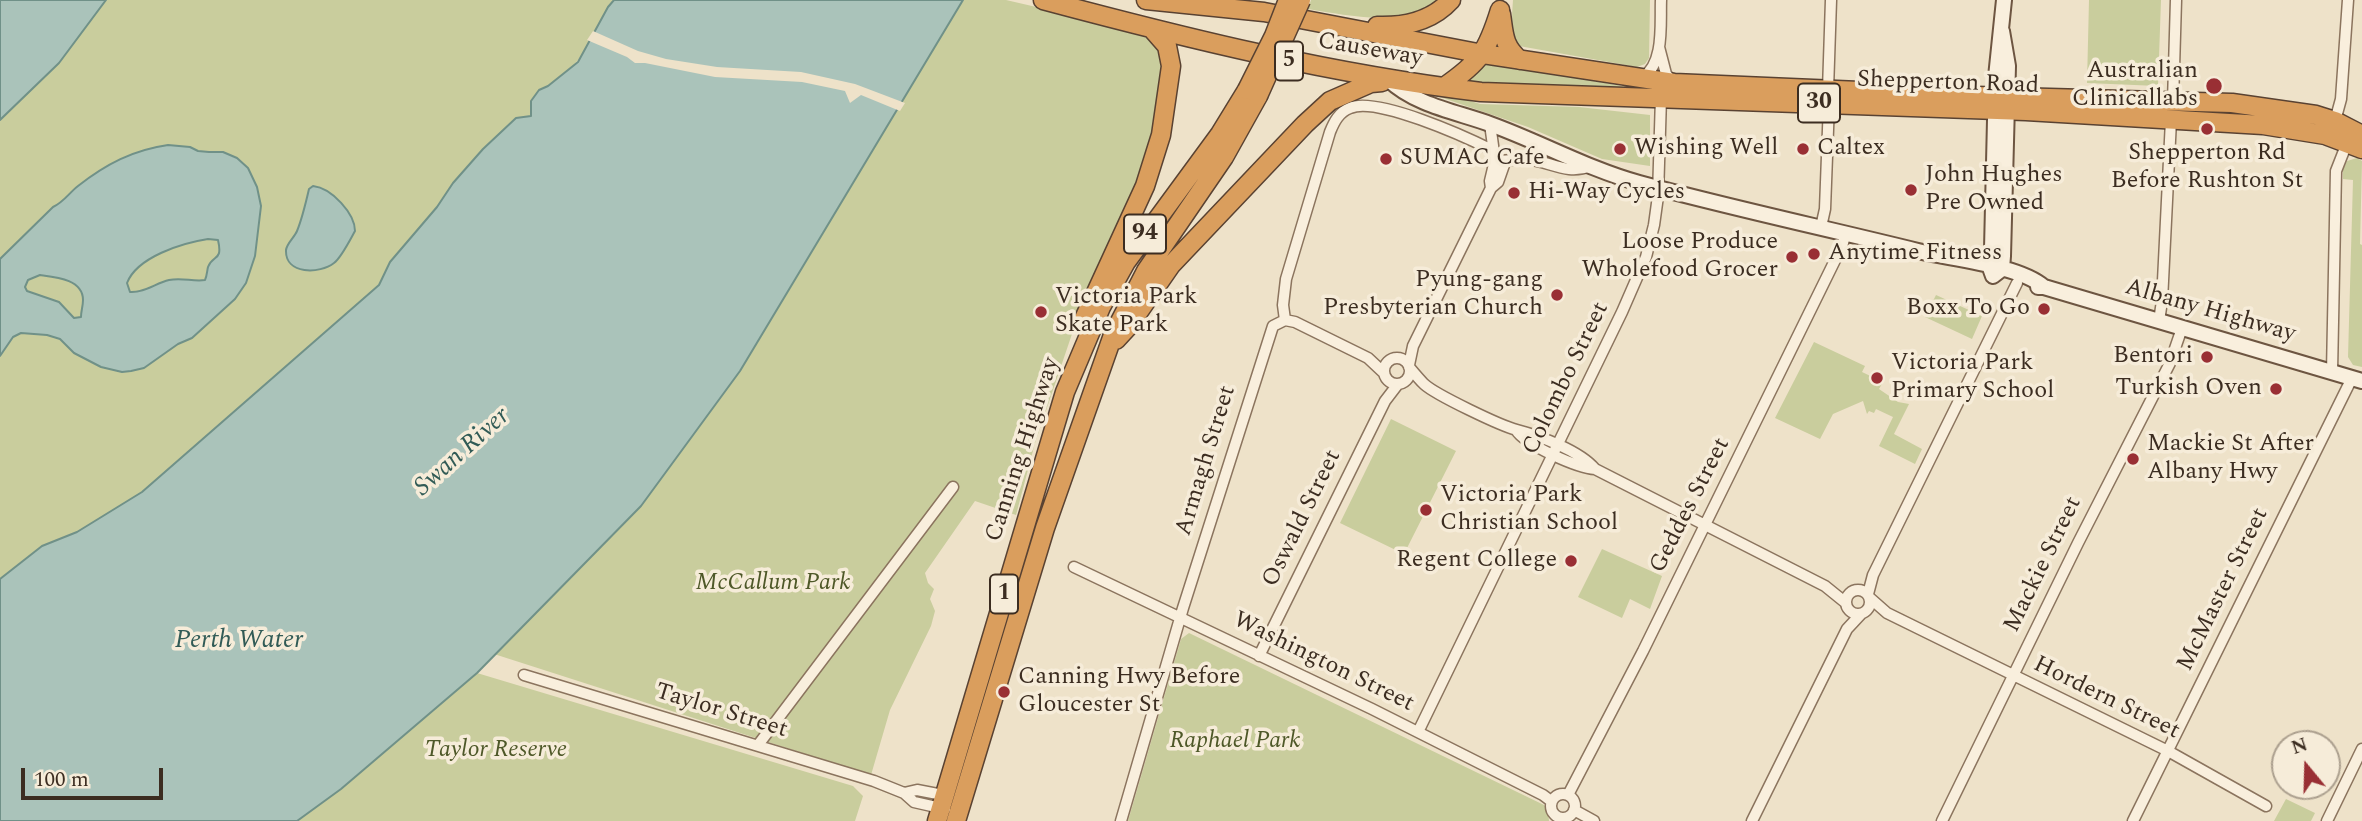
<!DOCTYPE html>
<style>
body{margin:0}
#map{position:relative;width:2362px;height:821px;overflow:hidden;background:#eee2c9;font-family:Spectral,serif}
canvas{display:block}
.north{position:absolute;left:2271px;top:730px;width:70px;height:70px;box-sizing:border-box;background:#f6ecd9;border:2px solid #aca08f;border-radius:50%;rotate:341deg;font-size:19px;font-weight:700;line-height:28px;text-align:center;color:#3c2d21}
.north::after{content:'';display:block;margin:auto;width:24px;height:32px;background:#992f34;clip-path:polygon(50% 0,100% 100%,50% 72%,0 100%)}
.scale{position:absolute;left:21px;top:768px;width:142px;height:32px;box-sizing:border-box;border:4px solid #3c2d21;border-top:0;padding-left:9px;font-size:21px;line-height:24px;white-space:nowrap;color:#3c2d21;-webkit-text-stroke:5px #f6ecd9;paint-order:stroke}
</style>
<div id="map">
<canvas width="2362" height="821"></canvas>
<div class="north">N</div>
<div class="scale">100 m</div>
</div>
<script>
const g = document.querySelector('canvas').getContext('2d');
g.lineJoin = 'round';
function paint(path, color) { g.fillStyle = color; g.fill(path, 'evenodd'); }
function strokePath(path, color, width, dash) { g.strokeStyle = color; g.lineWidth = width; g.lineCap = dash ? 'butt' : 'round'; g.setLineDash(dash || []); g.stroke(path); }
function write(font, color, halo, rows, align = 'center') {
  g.font = font + ' Spectral,serif'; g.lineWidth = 7; g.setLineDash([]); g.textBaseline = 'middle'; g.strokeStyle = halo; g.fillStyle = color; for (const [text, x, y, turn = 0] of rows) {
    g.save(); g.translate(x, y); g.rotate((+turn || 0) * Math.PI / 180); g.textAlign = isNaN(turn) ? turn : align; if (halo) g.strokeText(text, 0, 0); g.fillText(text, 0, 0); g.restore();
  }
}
paint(new Path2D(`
 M106 0H614L608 7C592 41 576 75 539 90L531 116 453 183 437 207 390 262 379 285 142 492 77 532 42 546 0 579V120L59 63Z
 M963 0H1006L1123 27 1153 39 1162 50 1164 60 1151 145 1140 187 1090 290 1073 331 1035 443 1016 515 975 501 925 573 928 583 934 589 930 599 935 611 931 626 890 710 871 775 494 654 641 506 740 371Z
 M1311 0H1439C1401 28 1352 16 1308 9Z
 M1513 0H1650L1649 58 1645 64 1637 67 1519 46C1510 33 1512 15 1513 0Z
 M2089 0H2161L2158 86 2087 83Z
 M1484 62 1628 87 1632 89 1463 85Z
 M1437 96 1462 98 1480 104 1579 107 1650 115V166L1602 159 1528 127Z
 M2357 158 2362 161 2360 244 2362 245V367L2353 365 2348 357 2353 180 2343 179V169L2347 161Z
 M1936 295 1982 316 1972 339 1925 317Z
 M1814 342 1865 366 1862 372 1883 382 1879 389 1898 402 1909 404 1894 434 1922 449 1915 464 1879 446 1893 417 1876 409 1874 413 1869 411 1867 414 1863 401 1833 414 1820 439 1775 418Z
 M1391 419 1456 451 1404 554 1340 523Z
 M1602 549 1662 576 1650 609 1630 599 1622 618 1578 597Z
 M1189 633 1544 805 1548 811 1549 821H1128L1181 639Z
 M477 673 853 786 863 796 855 821H297L341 789Z
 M2286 799 2315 813 2311 821H2274Z`), '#c9cd9d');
const water = new Path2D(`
 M0 0H106L59 63 0 120Z
 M614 0H963L740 371 641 506 477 673 341 789 297 821H0V579L42 546 77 532 142 492 379 285 390 262 437 207 453 183 483 149 516 118 531 116V101L539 90 548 86 578 62 608 7Z
 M168 145 190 147 198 151 209 152H223L237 158 248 168 257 187 261 206 255 256 246 283 235 299 192 338 178 344 144 368 131 371 122 372 101 367 74 353 60 339 47 335 21 333 13 337 0 356V259L53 207C64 202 69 193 78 186 106 164 133 150 168 145ZM208 239 218 240C223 262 213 254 208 267 207 271 207 276 205 280 193 282 182 277 169 280 156 283 144 293 130 292L127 283C137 257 182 243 208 239ZM40 275C55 277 83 279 83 300 83 306 81 311 81 317L74 318 59 302 27 291 25 287 28 280Z
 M313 186C332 188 355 214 355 231 350 240 341 258 334 263 320 274 285 275 286 250 287 243 294 238 297 231 302 219 306 202 309 189Z`);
paint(water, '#aac3ba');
strokePath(water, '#709188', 2);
paint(new Path2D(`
 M593 31 638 51 666 59 717 67 801 72 855 84 905 103 900 111 861 95 850 103 845 91 802 82 715 77 645 63H635L627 57 587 40Z`), '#eee2c9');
const street = new Path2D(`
 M1659 47 1666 74 1672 81
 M1642 78C1665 64 1660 23 1661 0
 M1828 90 1831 0
 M2173 102 2176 0
 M2335 121 2341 99 2348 0
 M1490 124 1495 160C1506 163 1513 158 1524 159 1549 160 1565 176 1591 166
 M1491 188 1490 181 1495 160
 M1821 227 1825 209 1829 103
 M1285 320 1283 305 1286 279 1330 132C1334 122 1339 112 1350 108 1376 96 1466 137 1492 150
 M2159 321 2162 301 2171 120
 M1384 371a13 13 0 1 1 26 0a13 13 0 1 1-26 0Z
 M1409 365 1413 346 1491 188 1498 182 1505 162
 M1409 367C1414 373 1419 379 1424 384 1436 395 1501 426 1517 430 1540 436 1580 451 1595 469L1825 586 1846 603
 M2332 372 2336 171 2347 143
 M1516 430C1525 445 1578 468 1595 469
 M1074 567 1372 709 1543 795 1551 801
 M1846 602a12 12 0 1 1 24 0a12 12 0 1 1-24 0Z
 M1868 594 1873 575 2017 283
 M1870 598 1887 613 2168 751 2266 806
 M1259 656 1385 401 1398 384
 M524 675 874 781 904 793 914 802 945 809
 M1418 732 1622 312 1646 257 1654 225 1658 196 1661 97
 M758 745 953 487
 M904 793 917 790 948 796
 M1551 806a12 12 0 1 1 24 0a12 12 0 1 1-24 0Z
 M1568 795 1643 651 1842 246 1846 233
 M1574 810 1594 821
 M1121 821 1183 608 1273 326 1285 320 1295 322 1368 358 1384 373
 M1752 821 1847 629 1861 614
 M1942 821 2078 543 2170 363 2182 328
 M2133 821 2352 378
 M2327 821 2362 749`);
const secondary = new Path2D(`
 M2002 31 2008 66 2003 256 2002 269 1993 276 1989 265 1992 249 1996 77 2004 0
 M1389 80C1415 105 1457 112 1490 124 1540 142 1588 169 1639 183 1731 208 1825 228 1918 251 1951 259 2019 265 2044 287
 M2038 287H2044L2362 381`);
const highway = new Path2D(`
 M1043 0C1189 39 1331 74 1481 92L2026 111 2263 125 2325 135 2362 149
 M1146 0 1264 12 1483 54 1674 83 1976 96 2232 103 2316 115 2335 121 2362 135
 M1501 14C1504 34 1503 46 1520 60
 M1377 26C1404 27 1432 21 1451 0
 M1444 87C1480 62 1487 52 1500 10
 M1083 321 1145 186 1161 135 1171 66 1167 46 1153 30
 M1116 340 1128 327 1171 265 1305 124 1330 101 1371 83 1382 82
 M937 821 1065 392 1101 307 1126 262 1220 134 1247 90
 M956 821 1045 528 1113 335 1146 271 1224 157 1258 96`);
strokePath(street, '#8b745e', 13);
strokePath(secondary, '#6d5541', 18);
strokePath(highway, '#594232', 21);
strokePath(street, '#f9efdd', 10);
strokePath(secondary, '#f9efdd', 14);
strokePath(highway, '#da9e5d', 18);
const highwayBridge = new Path2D(`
 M1247 90 1274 36 1288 0
 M1258 96 1301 0`);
strokePath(highwayBridge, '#594232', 21, []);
strokePath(highwayBridge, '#da9e5d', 18);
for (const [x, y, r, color] of [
 [2214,86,9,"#992f34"],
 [2207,129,7,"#992f34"],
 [1620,149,7,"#992f34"],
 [1803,149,7,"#992f34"],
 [1386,159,7,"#992f34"],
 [1911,190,7,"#992f34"],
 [1514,193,7,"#992f34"],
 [1814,254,7,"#992f34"],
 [1792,257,7,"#992f34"],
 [1557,295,7,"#992f34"],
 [2044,309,7,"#992f34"],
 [1041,312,7,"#992f34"],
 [2207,357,7,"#992f34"],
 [1877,378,7,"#992f34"],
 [2276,389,7,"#992f34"],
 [2133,459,7,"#992f34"],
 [1426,510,7,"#992f34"],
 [1571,561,7,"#992f34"],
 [1004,692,7,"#992f34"]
]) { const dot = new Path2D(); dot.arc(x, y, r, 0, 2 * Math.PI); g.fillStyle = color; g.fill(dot); strokePath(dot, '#f6ecd9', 2.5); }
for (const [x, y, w] of [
 [1289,61,28],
 [1819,103,42],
 [1145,234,42],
 [1004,594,28]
]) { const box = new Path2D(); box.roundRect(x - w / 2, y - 19.5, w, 39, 5); g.fillStyle = '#f6ecd9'; g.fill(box); strokePath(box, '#3c2d21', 2); }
write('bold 23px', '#3c2d21', null, [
 ["5",1289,61],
 ["30",1819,103],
 ["94",1145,234],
 ["1",1004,594]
]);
write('24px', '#3c2d21', '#f6ecd9', [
 ["Causeway",1370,51,10],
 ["Shepperton Road",1948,84,2],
 ["Albany Highway",2210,312,16],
 ["Colombo Street",1567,379,-64],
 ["Canning Highway",1024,450,-72],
 ["Armagh Street",1207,461,-73],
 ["Geddes Street",1691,506,-63],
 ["Oswald Street",1303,519,-64],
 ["Mackie Street",2044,565,-64],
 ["McMaster Street",2224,590,-64],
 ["Washington Street",1323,663,26],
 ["Hordern Street",2106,699,26],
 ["Taylor Street",721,712,17]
]);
write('24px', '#3c2d21', '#f6ecd9', [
 ["Australian",2198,72,"right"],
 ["Clinicallabs",2198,100,"right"],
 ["Wishing Well",1634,149],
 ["Caltex",1817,149],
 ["Shepperton Rd",2207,154,"center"],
 ["Before Rushton St",2207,182,"center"],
 ["SUMAC Cafe",1400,159],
 ["John Hughes",1925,176],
 ["Pre Owned",1925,204],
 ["Hi-Way Cycles",1528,193],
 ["Loose Produce",1778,243,"right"],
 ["Wholefood Grocer",1778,271,"right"],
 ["Anytime Fitness",1828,254],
 ["Pyung-gang",1543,281,"right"],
 ["Presbyterian Church",1543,309,"right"],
 ["Victoria Park",1055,298],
 ["Skate Park",1055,326],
 ["Boxx To Go",2030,309,"right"],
 ["Bentori",2193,357,"right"],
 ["Victoria Park",1891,364],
 ["Primary School",1891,392],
 ["Turkish Oven",2262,389,"right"],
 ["Mackie St After",2147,445],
 ["Albany Hwy",2147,473],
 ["Victoria Park",1440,496],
 ["Christian School",1440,524],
 ["Regent College",1557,561,"right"],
 ["Canning Hwy Before",1018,678],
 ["Gloucester St",1018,706]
], 'left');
write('italic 24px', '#4e5828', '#f6ecd9', [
 ["McCallum Park",773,584],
 ["Raphael Park",1235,742],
 ["Taylor Reserve",496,751]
]);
write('italic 26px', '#315b56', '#f6ecd9', [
 ["Swan River",463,453,-42],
 ["Perth Water",239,642]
]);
</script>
